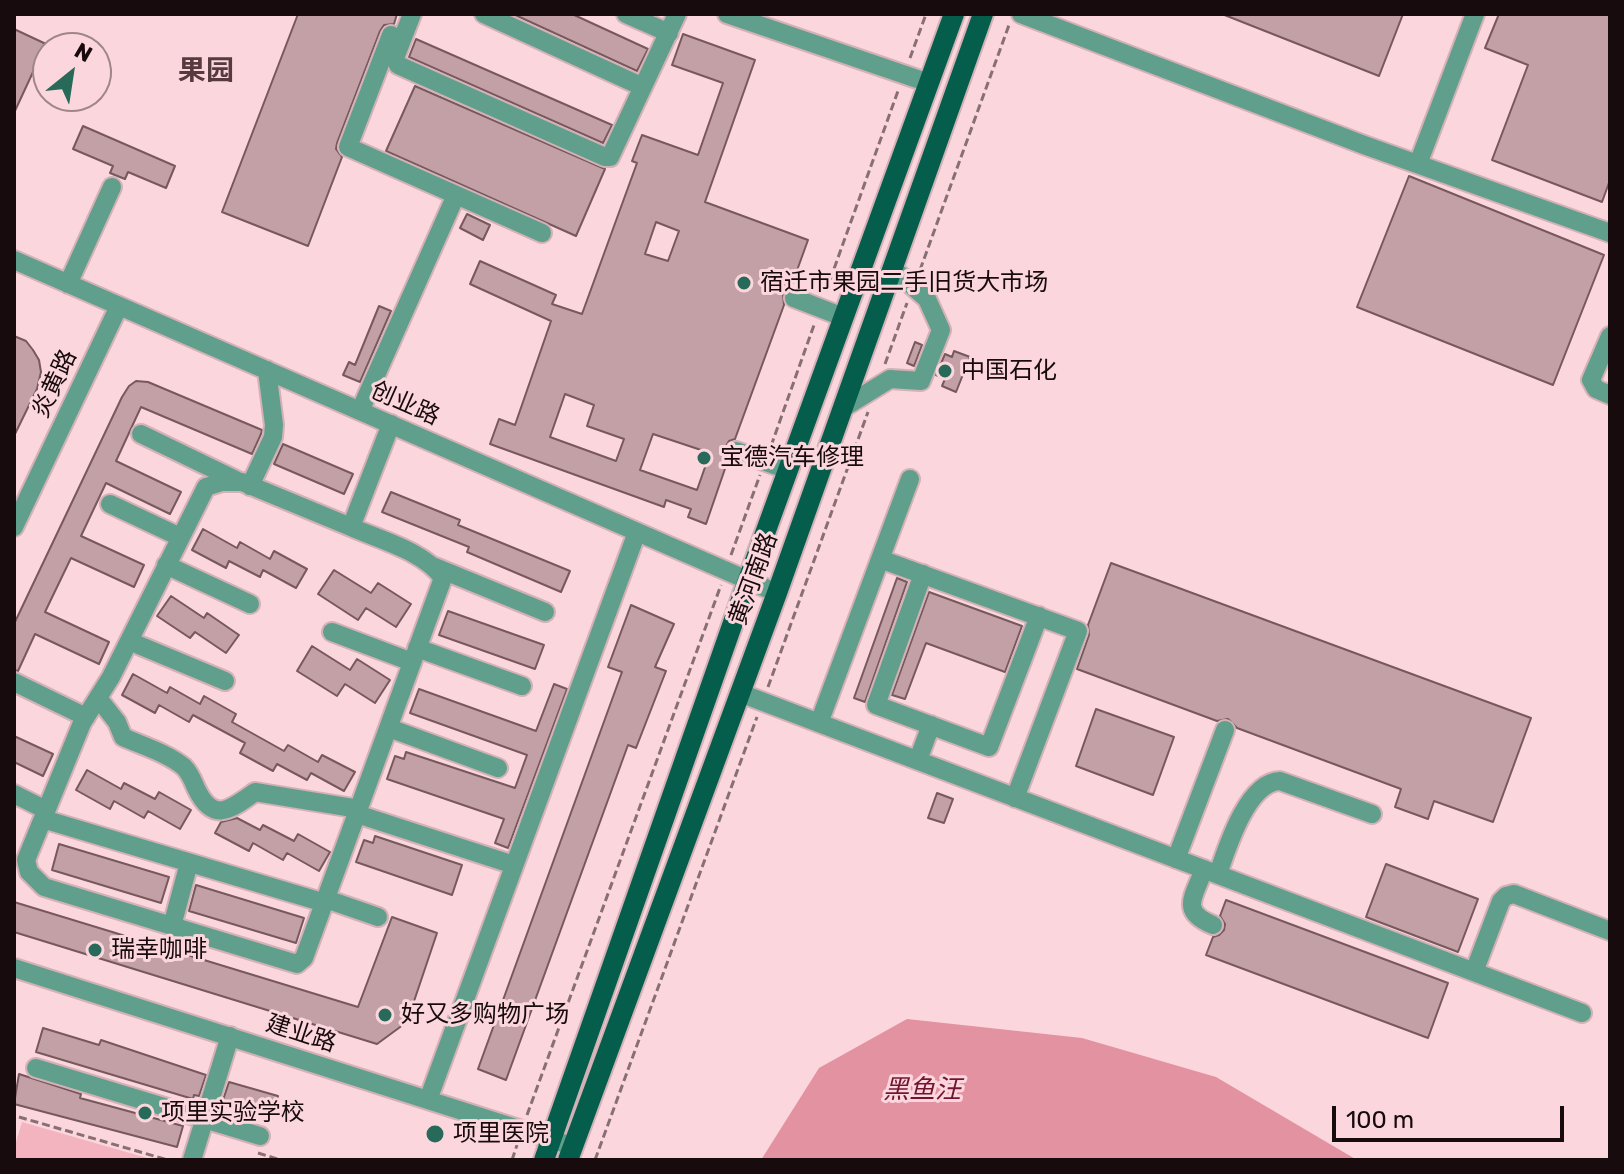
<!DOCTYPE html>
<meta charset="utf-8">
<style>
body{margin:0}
#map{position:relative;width:1624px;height:1174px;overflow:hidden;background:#fbd6dc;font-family:Rubik,sans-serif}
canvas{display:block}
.frame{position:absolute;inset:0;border:16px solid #170b0d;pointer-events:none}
.north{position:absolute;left:32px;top:32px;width:80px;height:80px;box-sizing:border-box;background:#fbd6dc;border:2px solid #a08589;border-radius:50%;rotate:30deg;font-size:22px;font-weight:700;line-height:32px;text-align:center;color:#170b0d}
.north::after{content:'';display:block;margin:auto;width:28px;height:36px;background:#286a59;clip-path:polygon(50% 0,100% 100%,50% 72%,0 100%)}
.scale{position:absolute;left:1332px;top:1106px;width:232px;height:36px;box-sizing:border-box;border:4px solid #170b0d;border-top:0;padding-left:10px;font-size:24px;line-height:28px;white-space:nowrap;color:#170b0d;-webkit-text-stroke:6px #fbd6dc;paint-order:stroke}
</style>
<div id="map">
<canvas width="1624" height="1174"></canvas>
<div class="frame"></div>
<div class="north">N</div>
<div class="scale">100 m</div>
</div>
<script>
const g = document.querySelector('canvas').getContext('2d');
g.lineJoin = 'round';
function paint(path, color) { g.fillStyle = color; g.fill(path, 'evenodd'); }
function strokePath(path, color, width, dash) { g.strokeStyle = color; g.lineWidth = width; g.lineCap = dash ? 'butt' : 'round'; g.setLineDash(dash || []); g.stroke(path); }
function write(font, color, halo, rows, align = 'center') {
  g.font = font + ' Rubik,"Noto Sans SC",sans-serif'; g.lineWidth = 6; g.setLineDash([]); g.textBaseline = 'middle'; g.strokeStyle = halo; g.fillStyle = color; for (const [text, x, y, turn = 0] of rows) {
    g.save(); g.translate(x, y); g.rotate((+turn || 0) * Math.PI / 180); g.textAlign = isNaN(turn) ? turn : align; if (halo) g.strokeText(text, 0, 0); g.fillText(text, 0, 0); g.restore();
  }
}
paint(new Path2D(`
 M22 1122 154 1160H14V1149Z`), '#f4b4bf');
paint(new Path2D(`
 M907 1019 1082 1038 1216 1077 1357 1160H761L819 1068Z`), '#e292a1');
const building = new Path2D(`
 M298 14H397L394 24 384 25 380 31 337 143 336 149 342 157 308 246 222 212Z
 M513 14H572L648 49 637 71Z
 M1222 14H1403L1379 76Z
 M1499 14H1610V180L1602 202 1492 160 1528 65 1485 48Z
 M14 29 46 44 14 113Z
 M683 34 755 60 705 202 808 240 791 287 783 294 784 305 735 439 729 441 725 448 728 460 706 524 688 517 691 509 666 500 664 507 490 444 499 419 515 425 551 321 470 284 480 261 556 295 552 304 582 314 637 163 632 161 642 135 698 155 723 83 672 65ZM656 222 679 231 668 261 645 254ZM565 394 594 405 587 426 624 439 616 461 550 437ZM653 434 710 453 697 490 640 470Z
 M416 39 612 125 603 143 409 57Z
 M415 86 605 169 576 236 386 151Z
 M83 126 175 166 166 188 128 172 125 179 110 173 113 166 73 149Z
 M1409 176 1604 255 1553 385 1357 307Z
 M467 214 490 225 483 240 460 228Z
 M379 306 391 311 360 382 343 375 349 362 355 365Z
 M14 336 26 341 33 350 39 360 41 372 37 389 14 436Z
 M915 342 922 345 914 366 907 363Z
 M954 351 970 357 956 392 942 386 945 379 936 375 945 354 952 357Z
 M136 381 148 382 262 430 261 434 252 454 141 407 116 461 181 492 170 514 106 483 81 536 144 565 134 587 71 558 45 612 109 642 99 664 35 634 18 671 14 670V624L122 397 129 386Z
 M283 444 353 474 344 494 274 464Z
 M391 492 460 520 458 525 570 571 561 592 467 552 469 547 382 512Z
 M203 529 237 548 240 542 270 559 274 551 307 569 296 588 263 570 260 577 229 561 226 568 192 550Z
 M1111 563 1531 718 1493 822 1434 801 1428 819 1395 807 1401 789 1237 728 1228 719 1217 721 1077 669 1089 635 1088 625Z
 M334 570 371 593 378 583 411 604 396 627 366 608 358 620 318 594Z
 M897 578 907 582 865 702 854 698Z
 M929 592 1022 626 1005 672 926 643 905 699 892 695Z
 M171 596 204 618 207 613 239 635 226 653 195 632 190 638 157 616Z
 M631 605 674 624 655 667 666 671 636 748 628 745 506 1080 478 1069 622 672 608 667Z
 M448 611 544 645 535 669 439 635Z
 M312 646 350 670 357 659 390 680 375 703 345 684 337 696 297 671Z
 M133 674 167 693 170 687 200 704 204 696 236 714 232 722 284 751 288 745 318 762 322 755 355 772 344 791 311 773 307 780 277 764 273 771 240 753 245 743 193 715 189 722 159 705 155 713 122 695Z
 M554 684 567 689 508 848 495 843 504 819 387 779 395 756 404 759 406 752 515 788 527 755 410 713 419 689 536 731Z
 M1096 709 1174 737 1153 795 1076 766Z
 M14 736 53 754 43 776 14 762Z
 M87 770 121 789 124 783 155 799 159 792 191 810 180 829 148 811 144 818 114 801 110 809 76 790Z
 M937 793 953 799 944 823 928 818Z
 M237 818 260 830 263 825 294 841 298 834 330 852 319 871 287 853 283 860 253 843 249 851 215 833 221 822Z
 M375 836 462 865 452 895 356 862 364 840 373 843Z
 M59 844 169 877 161 903 52 870Z
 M1386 864 1478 899 1458 952 1366 917Z
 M196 885 304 918 296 943 189 911Z
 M1226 900 1448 983 1428 1038 1206 955 1213 937 1219 935 1224 930 1225 924 1220 916Z
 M14 902 358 1007 392 917 437 933 407 1022 377 1044 14 932Z
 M43 1028 99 1045 101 1040 206 1075 199 1096 194 1095 193 1099 36 1052Z
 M19 1074 81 1094 80 1098 183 1126 177 1147 14 1104Z
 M229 1082 278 1096 271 1120 227 1107 228 1105 222 1103Z`);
paint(building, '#c3a0a6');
strokePath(building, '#77585d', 2);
const minor = new Path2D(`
 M412 14 395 58 398 65 605 157H610L677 14
 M484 14 643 87
 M626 14 669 33
 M727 14 929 83
 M1021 14 1364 145 1610 233
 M391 35 348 147 542 233
 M1418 164 1475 14
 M14 260 777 593
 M68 284 112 187
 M794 298 843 317
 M1610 336 1591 380 1596 389 1610 395
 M843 408 890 379 921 381 941 330 927 299 892 268
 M360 411 456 195
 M141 434 236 480
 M736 451 788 470
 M250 486 273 437 274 425 267 370
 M110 504 180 537
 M14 527 119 306
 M351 527C380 540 424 551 443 578L304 958 297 964 44 887 29 872 26 860 82 723 111 677 206 487 222 482H242L351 527 391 424
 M880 559 1078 631 1015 798
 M166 565 250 604
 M435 567 545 612
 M923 574 876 705 989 747 1039 616
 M332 632 412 662
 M129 641 225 681
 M417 648 522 686
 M14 682 86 717
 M740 693 1582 1013
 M98 698 117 722 123 737C143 746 167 753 184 767 190 773 193 781 196 788 213 824 230 810 255 792L359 809
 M819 723 910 479
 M389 728 498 768
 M918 760 931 725
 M14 794 46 810
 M357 814 514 865
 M43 819 325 903
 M1176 859 1225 730
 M1204 869C1194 897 1179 911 1213 925
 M1218 874C1227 848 1247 782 1280 781L1372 814
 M326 899 378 917
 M172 926 189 863
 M14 968 572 1146
 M1474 972 1501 901 1506 896 1514 894 1610 931
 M36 1068 260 1136
 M428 1100 637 532
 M192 1160 230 1036`);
const major = new Path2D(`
 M544 1160 748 580 954 14
 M568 1160 777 593 983 14`);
strokePath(minor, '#d2b1b7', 22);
strokePath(major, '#d2b1b7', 24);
strokePath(new Path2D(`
 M910 58 926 14
 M920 270 1009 25
 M826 291 898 91
 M885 364 907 303
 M771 446 814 325
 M731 555 760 475
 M768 687 868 412
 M527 1115 721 585
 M19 1117 168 1160
 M258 1153 281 1160
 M512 1160 517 1145
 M595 1160 757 717`), '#886f73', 3, [8, 4]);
strokePath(minor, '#619f8d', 18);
strokePath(major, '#055e4c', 20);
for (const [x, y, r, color] of [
 [744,283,8,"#286a59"],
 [945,371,8,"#286a59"],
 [704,458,8,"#286a59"],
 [95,950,8,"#286a59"],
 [385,1015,8,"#286a59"],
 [145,1113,8,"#286a59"],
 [435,1134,10,"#286a59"]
]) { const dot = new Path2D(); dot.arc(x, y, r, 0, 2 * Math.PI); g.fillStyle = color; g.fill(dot); strokePath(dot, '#fbd6dc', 3); }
write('24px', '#170b0d', '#fbd6dc', [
 ["宿迁市果园二手旧货大市场",760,283],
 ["中国石化",961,371],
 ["宝德汽车修理",720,458],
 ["瑞幸咖啡",111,950],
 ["好又多购物广场",401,1015],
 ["项里实验学校",161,1113],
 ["项里医院",453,1134]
], 'left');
write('24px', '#170b0d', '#fbd6dc', [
 ["炎黄路",55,384,-65],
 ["创业路",405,404,24],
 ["黄河南路",754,579,-70],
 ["建业路",301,1034,18]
]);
write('italic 26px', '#711432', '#fbd6dc', [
 ["黑鱼汪",922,1090]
]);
write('bold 28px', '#573a3f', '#fbd6dc', [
 ["果园",206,72]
]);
</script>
